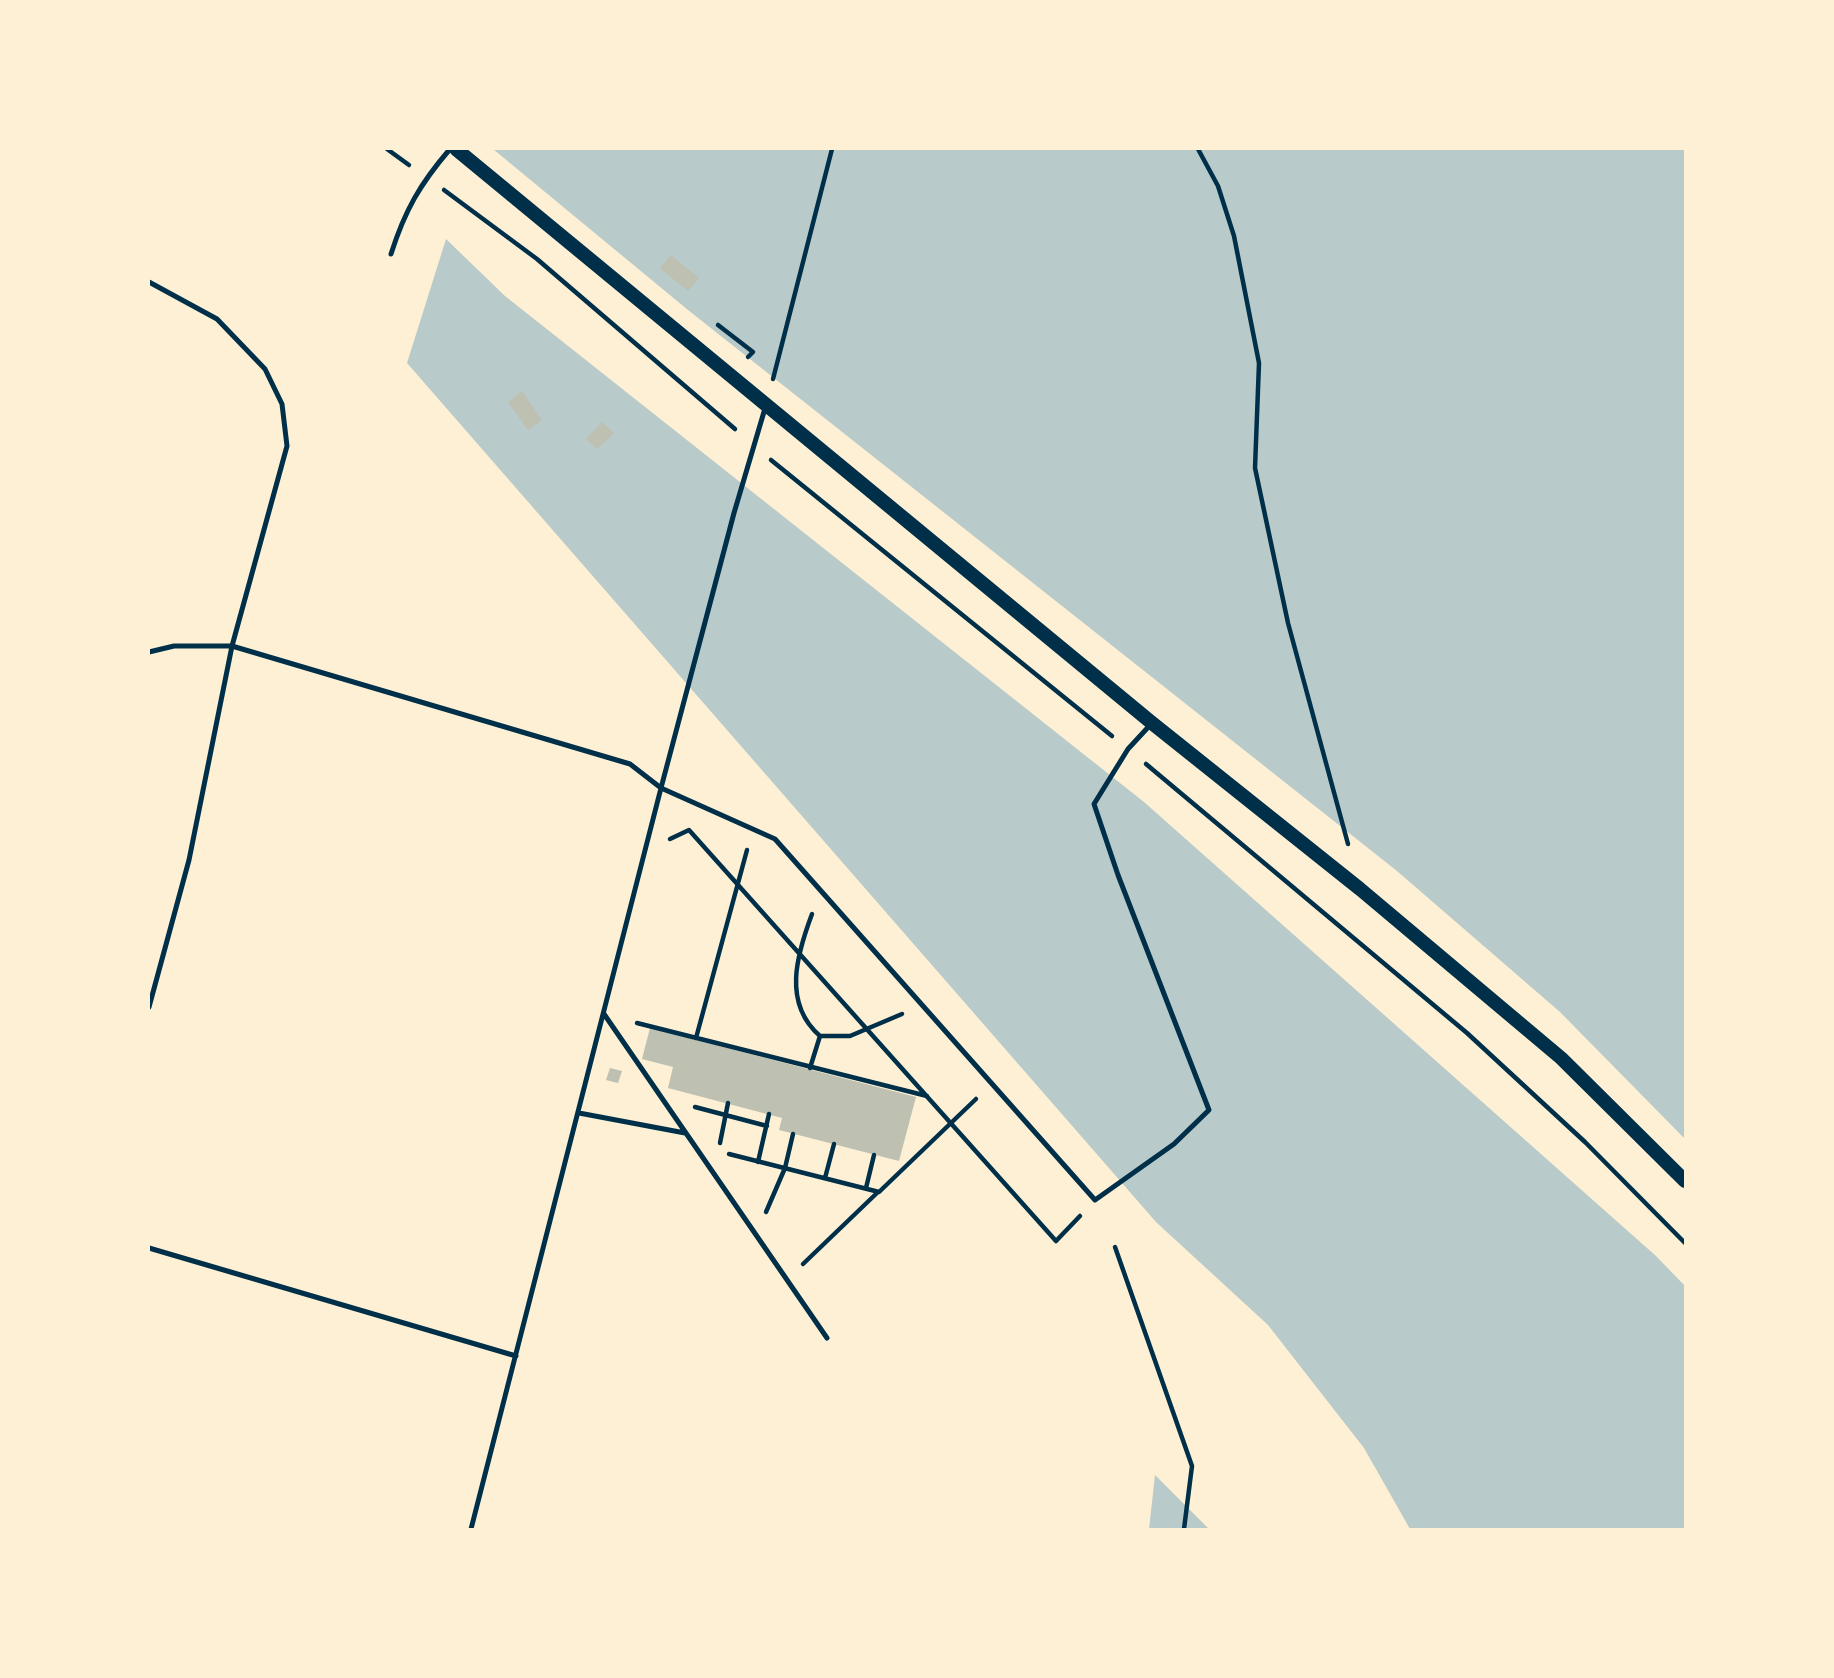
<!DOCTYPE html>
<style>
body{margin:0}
#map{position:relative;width:1834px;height:1678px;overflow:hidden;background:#fdf0d5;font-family:"PT Sans Narrow",sans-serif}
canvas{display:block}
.frame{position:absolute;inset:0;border:150px solid #fdf0d5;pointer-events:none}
</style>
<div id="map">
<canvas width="1834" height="1678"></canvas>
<div class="frame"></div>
</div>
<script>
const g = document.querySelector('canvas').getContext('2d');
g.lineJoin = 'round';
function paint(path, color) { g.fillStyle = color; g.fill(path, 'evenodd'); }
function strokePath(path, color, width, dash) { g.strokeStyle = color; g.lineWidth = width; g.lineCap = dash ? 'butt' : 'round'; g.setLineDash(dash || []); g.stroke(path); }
paint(new Path2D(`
 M493 149H1685V1139L1560 1012 1397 871 688 310Z
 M446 239 505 296 1144 802 1656 1256 1685 1286V1529H1410L1364 1448 1268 1325 1156 1222 407 363Z
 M1155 1475 1209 1529H1149Z`), '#b9caca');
paint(new Path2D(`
 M671 255 699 278 688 291 660 268Z
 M522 391 542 420 528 430 508 402Z
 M602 422 614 433 597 449 586 439Z
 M650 1028 916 1097 899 1161 779 1130 782 1118 668 1088 673 1067 642 1059Z
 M610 1068 622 1071 618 1083 606 1080Z`), '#bec0b2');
strokePath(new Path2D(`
 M387 149 409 165
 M1198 149 1218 186 1234 236 1259 363 1255 468 1288 623 1348 844
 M444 190 537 259 735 429
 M718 325 753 352 748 357
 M773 379 832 149
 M771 460 1112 736
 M1146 764 1467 1033 1585 1142 1685 1243
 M670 839 689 830 1056 1241 1080 1216
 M812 914C797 954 782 1003 820 1036H850L902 1014
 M637 1023 927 1096
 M696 1038 747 850
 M810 1068 820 1036
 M695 1107 767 1126
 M720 1143 728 1103
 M729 1154 879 1192 976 1099
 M758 1162 769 1114
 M825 1178 834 1144
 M866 1188 874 1155
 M766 1212 785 1168 793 1134
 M1115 1247 1192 1466 1184 1529
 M803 1264 878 1192`), '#003049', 4.5);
strokePath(new Path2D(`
 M391 254C405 210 420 184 450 149
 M149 282 217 319 265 369 282 404 287 446 232 646H174L149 652
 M149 1007 189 860 232 646 630 764 661 788 775 839 1095 1200 1174 1144 1209 1110 1118 875 1094 804 1128 749 1152 723
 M604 1014 827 1338
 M579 1113 685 1133
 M149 1248 516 1356
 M471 1529 661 788 734 513 766 405`), '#003049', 5);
strokePath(new Path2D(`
 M456 149 1152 723 1360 889 1561 1058 1685 1181`), '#003049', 14);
</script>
